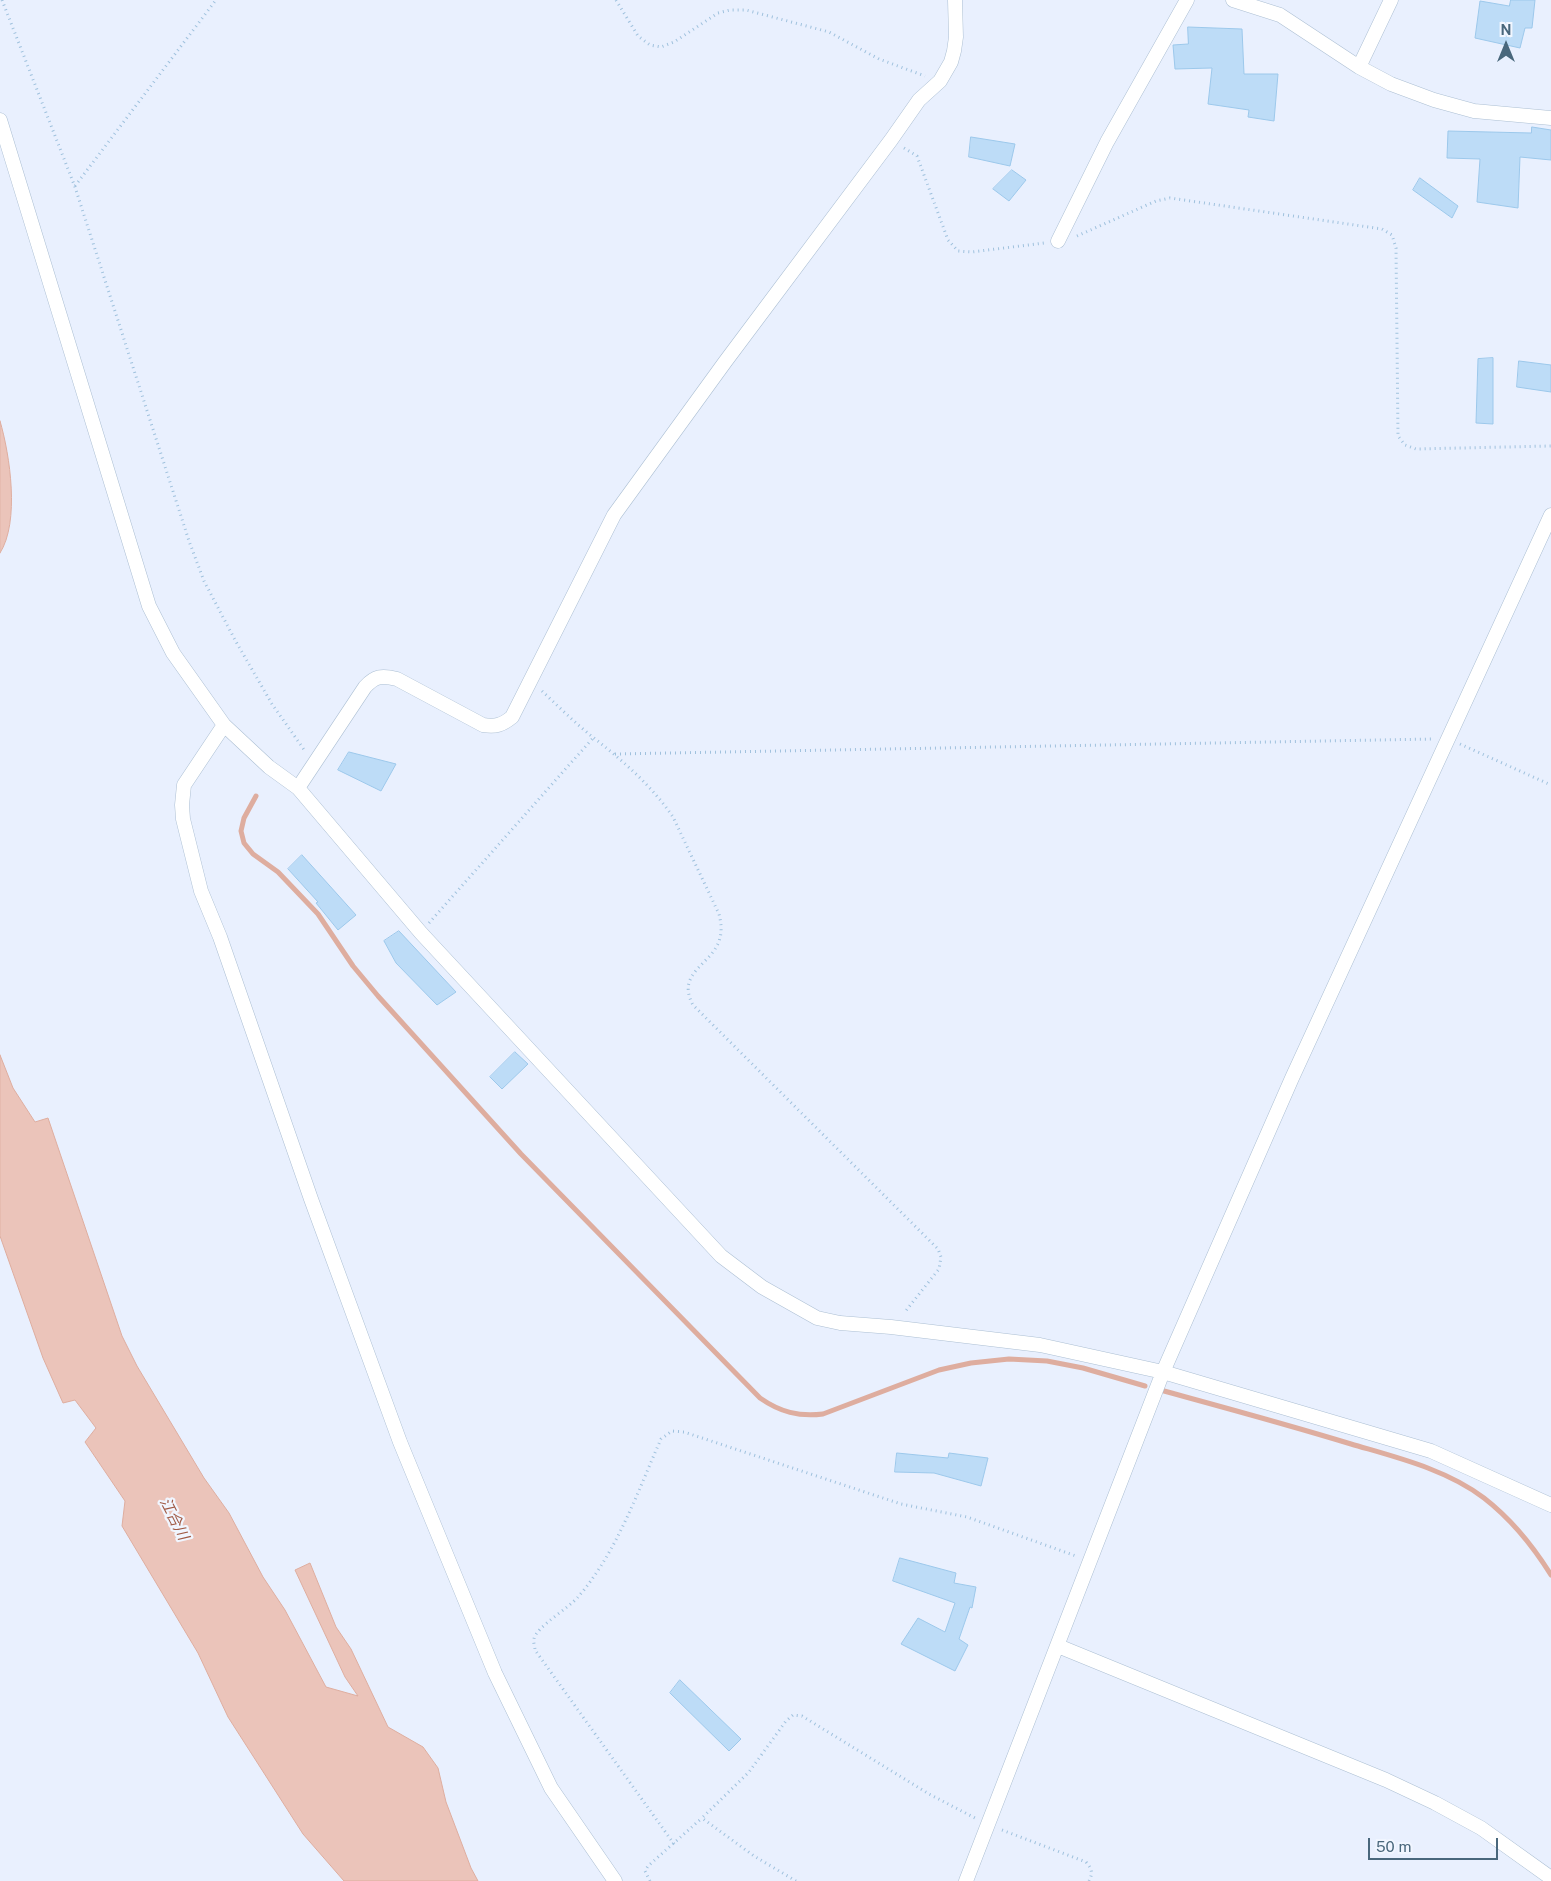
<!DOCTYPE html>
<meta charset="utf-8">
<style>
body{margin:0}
#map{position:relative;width:1551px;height:1881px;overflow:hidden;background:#e9f0fe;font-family:"Public Sans",sans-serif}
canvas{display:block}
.north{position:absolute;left:1481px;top:20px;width:50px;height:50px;-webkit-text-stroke:4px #f1f6ff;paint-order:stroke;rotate:0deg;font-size:14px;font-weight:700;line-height:20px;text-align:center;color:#49677c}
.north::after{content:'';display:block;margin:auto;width:18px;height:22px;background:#49677c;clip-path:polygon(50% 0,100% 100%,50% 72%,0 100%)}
.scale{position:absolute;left:1368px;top:1838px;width:130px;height:22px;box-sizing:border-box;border:2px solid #49677c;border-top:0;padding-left:6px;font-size:15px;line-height:18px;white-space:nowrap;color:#49677c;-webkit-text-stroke:4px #f1f6ff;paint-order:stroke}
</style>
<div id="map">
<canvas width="1551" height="1881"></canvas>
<div class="north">N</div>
<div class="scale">50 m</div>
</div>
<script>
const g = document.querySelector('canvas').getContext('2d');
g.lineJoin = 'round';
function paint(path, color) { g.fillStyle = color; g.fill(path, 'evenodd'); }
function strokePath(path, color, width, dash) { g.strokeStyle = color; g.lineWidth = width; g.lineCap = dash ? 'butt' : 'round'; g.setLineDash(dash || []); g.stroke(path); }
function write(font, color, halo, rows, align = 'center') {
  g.font = font + ' "Public Sans","Noto Sans JP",sans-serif'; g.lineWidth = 4.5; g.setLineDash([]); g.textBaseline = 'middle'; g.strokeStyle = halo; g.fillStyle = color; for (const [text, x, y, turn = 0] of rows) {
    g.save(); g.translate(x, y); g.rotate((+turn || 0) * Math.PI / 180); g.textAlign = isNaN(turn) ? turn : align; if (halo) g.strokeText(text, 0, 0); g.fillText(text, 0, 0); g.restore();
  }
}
const water = new Path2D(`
 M0 421C10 455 20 522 0 553Z
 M0 1055 13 1088 35 1122 48 1118 122 1336 137 1366 204 1478 229 1513 263 1577 285 1610 326 1687 358 1696 345 1677 295 1570 310 1563 336 1627 351 1649 388 1727 423 1747 438 1768 446 1802 471 1868 478 1881H344L303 1834 228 1717 198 1653 122 1526 125 1501 85 1442 96 1428 75 1400 63 1403 43 1358 0 1236Z`);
paint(water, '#ebc4ba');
strokePath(water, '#dead9f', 1);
strokePath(new Path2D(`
 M256 796 244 818 241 831 244 843 253 854 278 872 318 914 353 966 378 996 521 1154 760 1398C780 1412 799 1417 823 1414L939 1370 971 1363 1009 1359 1047 1361 1083 1368 1145 1386
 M1164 1391C1226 1408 1289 1425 1351 1444 1395 1457 1446 1469 1484 1498 1511 1519 1533 1546 1551 1575`), '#dead9f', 5);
const building = new Path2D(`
 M1511 0H1535L1532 28H1525L1520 48 1475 38 1480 1 1509 6Z
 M1188 27 1242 29 1244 74H1278L1274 121 1248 117 1249 110 1208 104 1212 68 1175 69 1173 45 1188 44Z
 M1532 127 1551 130V160L1520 157 1518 208 1477 202 1480 159 1447 158 1448 131 1531 133Z
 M971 137 1015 144 1010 166 969 157Z
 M1012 170 1026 180 1009 201 993 189Z
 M1420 178 1458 206 1452 218 1413 190Z
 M1493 358V424L1476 423 1478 359Z
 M1519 361 1551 365V392L1517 387Z
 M349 752 396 764 381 791 338 770Z
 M302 855 356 915 338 930 316 903 318 902 288 869Z
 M399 931 456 992 437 1005 396 963 384 941Z
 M515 1052 528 1064 502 1089 490 1077Z
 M897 1453 948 1458 949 1453 988 1458 981 1486 934 1473 895 1472Z
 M900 1558 956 1573 954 1583 976 1587 972 1608 970 1607 959 1639 968 1645 955 1671 901 1644 918 1618 945 1632 955 1603 893 1581Z
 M680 1680 741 1739 729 1751 670 1693Z`);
paint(building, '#bddcf7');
strokePath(building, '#9cc8eb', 1);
const minor = new Path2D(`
 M1233 0 1280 15 1359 67 1391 84 1434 100 1474 111 1551 118
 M1359 67 1391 0
 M0 120 149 606 173 653 224 725 269 767 298 788 421 933 721 1256 762 1287 817 1318 840 1323 891 1327 1040 1345 1163 1372 1431 1451 1551 1505
 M1058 241 1107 142 1187 0
 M224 725 184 785 182 805 183 819 201 891 220 937 311 1199 400 1442 495 1673 551 1788 615 1881
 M298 788 365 687C375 676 382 675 397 679L483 725C496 727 502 725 512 717L614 515 725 362 891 140 919 100 940 81 951 62 954 51 956 37 955 0
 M1058 1646 1386 1780 1435 1803 1481 1828 1551 1878
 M966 1881 1163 1372 1292 1078 1551 515`);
strokePath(minor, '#acbfd3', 15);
strokePath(new Path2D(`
 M2 0 75 187 189 541 204 581 235 640 272 704 305 751
 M616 0 638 36 650 45 661 47 674 42 718 13 730 10H746L829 32 879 59 925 76
 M904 148 917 156 948 240 958 251 972 252 1044 243
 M75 186 216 0
 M1077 236 1156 201 1170 198 1382 229 1392 235 1396 248 1398 436 1405 445 1416 449 1551 446
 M542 691C559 707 576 724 594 738 623 761 652 786 673 817L719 914C721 922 722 930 720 938 713 965 675 972 693 1005L938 1249 941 1257 939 1269 904 1313
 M1460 744 1551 785
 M615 754 1433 739
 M429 923 593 738
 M1002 1830 1086 1862C1092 1869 1093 1873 1089 1881
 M674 1844 535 1650C535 1647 533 1642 534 1639 536 1627 569 1608 578 1597 617 1552 637 1493 661 1439L672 1431 684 1432 901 1504 967 1517 1076 1556
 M650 1881 645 1871 648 1866 702 1818
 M796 1881 754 1856 702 1818 749 1772 786 1721 793 1715 802 1716 929 1794 975 1818`), '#9fc1dd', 3, [1, 4]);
strokePath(minor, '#fff', 14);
write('italic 15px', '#a05a45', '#f1f6ff', [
 ["江合川",174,1519,63]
]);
</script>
